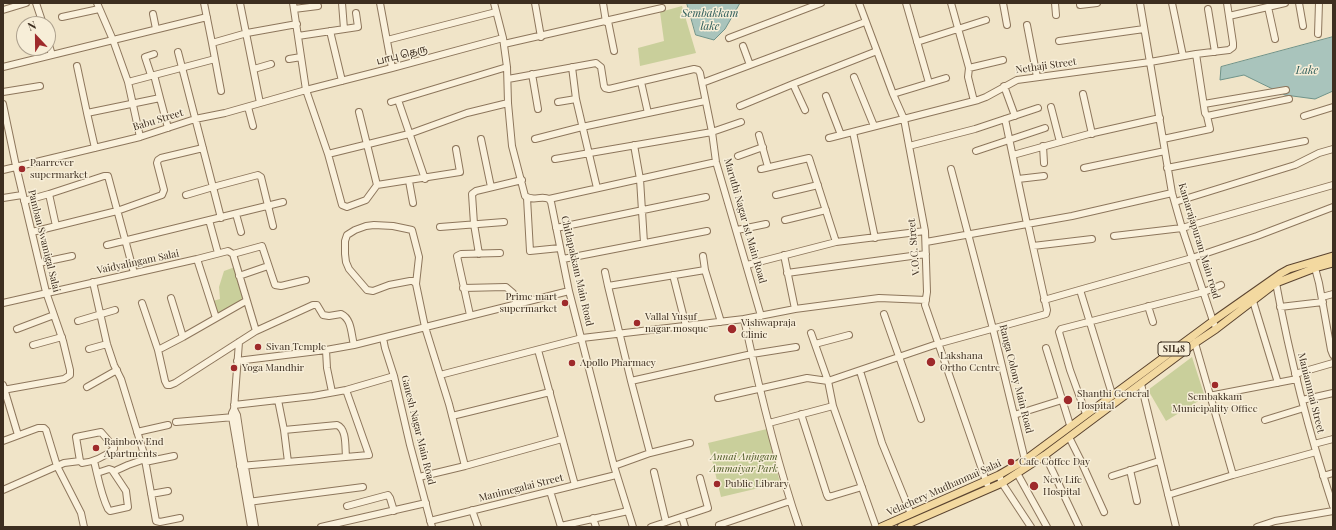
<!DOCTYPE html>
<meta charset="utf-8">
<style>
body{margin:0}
#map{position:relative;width:1336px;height:530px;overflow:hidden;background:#f0e4c8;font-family:"Playfair Display",serif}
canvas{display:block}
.frame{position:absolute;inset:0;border:4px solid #3d2e20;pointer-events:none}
.north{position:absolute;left:16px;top:16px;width:40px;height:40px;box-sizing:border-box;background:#f7eed8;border:1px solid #ada18e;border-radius:50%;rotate:338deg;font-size:11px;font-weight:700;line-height:16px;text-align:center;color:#3d2e20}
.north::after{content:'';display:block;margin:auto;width:14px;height:18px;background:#9e2a2b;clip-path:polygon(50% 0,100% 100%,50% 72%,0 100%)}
</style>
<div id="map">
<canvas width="1336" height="530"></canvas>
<div class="frame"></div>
<div class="north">N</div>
</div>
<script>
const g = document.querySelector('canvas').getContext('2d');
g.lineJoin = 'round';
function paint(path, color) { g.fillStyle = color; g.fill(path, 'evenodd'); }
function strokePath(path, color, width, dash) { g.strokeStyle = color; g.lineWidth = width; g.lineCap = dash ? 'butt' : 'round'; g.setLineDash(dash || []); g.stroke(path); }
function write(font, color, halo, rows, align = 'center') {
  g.font = font + ' "Playfair Display","Noto Sans Tamil",serif'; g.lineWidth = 3; g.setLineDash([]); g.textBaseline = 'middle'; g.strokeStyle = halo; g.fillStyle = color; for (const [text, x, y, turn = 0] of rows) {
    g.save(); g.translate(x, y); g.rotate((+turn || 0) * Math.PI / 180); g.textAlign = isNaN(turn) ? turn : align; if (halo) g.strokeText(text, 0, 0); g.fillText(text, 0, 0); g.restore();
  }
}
paint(new Path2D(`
 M682 6 696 53 640 66 638 48 664 41 660 12Z
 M235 267 245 299 218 314 213 301 220 299 219 287 224 271Z
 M1192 357 1205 397 1166 421 1148 390Z
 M767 429 780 483 721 497 708 443Z`), '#c9cf9b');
const water = new Path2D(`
 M687 3H740L725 29 714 40 696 35Z
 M1333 37V91L1315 99 1285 95 1244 75 1220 80 1221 67Z`);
paint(water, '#a9c4bc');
strokePath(water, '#6f938a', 1);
const minor = new Path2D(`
 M36 3 43 24
 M97 3 113 40 128 82 140 137
 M204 3 212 43
 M240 3 260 103
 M293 3 306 90 328 154 342 205 347 207 366 200 377 185
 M342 3 344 29
 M380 3 392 68
 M494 3 503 38 507 67 508 103 512 146 525 196C533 202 541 195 549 199L551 202 569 291 614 466 633 527
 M535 3 541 37
 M603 3 606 22
 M859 3 893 94 904 119 925 231 927 292 925 305 987 484
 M906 3 929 83
 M951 3 969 68 968 77 974 101
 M1003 3 1007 25
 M1055 3 1056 15
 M1140 3 1172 193 1182 228 1214 324
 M1172 3 1183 56
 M1299 3 1303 26
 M1080 5 1097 3
 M1268 7 1275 39
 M294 9 318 6
 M1208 9 1215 52
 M3 10 26 3
 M153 14 156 29
 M1229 16 1285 3
 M62 17 99 9
 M608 21 614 51
 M1027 25 1037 77
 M330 31 342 81
 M1318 34 1319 3
 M298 36 358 27 356 13
 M729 38 821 3
 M387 40 496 12
 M1059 41 1144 29
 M48 42 52 55
 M917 42 986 20
 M504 44 662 8
 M743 46 750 65
 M178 52 221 218
 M1196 54 1205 113 1207 116 1289 99
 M289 59 301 57
 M77 66 87 113
 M3 67 207 17
 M572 67 576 99 597 188
 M969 68 1003 60
 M254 69 271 64
 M532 74 538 109
 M151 75 145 57 154 54
 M154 75 160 98
 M854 77 874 126
 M508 79 596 63 601 67 604 86 605 88 609 89 694 69 698 70 700 73 712 132 716 162 761 316
 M128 82 215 59
 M641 82 648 113
 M702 83 865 22
 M793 84 805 110
 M1004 86 1015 116
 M221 91 212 43 247 33 297 24
 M3 92 40 86
 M893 94 946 78
 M1083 94 1092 134
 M826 96 841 135
 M398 100 425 179
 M391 102 507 67
 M558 102 576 99
 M3 104 16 166 46 292 63 341 70 370V375L64 379 3 390
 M1204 104 1286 90
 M740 106 793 84 877 51
 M248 107 253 126
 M1051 107 1060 142
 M359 112 377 185 460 172 456 149
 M1304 116 1333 107
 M1005 119 1027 224
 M853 132 875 238
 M759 135 768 167
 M829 138 978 100 986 97 1017 80 1150 62 1196 54 1229 50 1233 47V43L1227 3
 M481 139 491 187
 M535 139 582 127 705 101
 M1163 139 1210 129 1207 116
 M634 145 640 179 644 243
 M909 146 975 129 1038 108
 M1043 146 1044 163
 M95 148 87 113 160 98 168 128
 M976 151 1045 128
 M328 154 409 134 467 113 508 103
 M1013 155 1089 134 1160 118
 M738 156 763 147
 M555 159 712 132 741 122
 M1084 168 1165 151
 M1167 168 1305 141
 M761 169 809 158 836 242
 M951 169 993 329 1025 460
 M3 170 140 137 195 119 225 113 306 90 392 68 503 38
 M1018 179 1044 176
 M409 181 413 203
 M49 194 104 176H108L134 273
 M186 195 213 187 258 175 261 177 273 226
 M776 195 818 185
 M3 198 22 195
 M527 198 530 251 560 248
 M549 199 716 162
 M24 201 49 194 56 226
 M1175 202 1295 165 1319 153 1333 149
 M236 214 241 232
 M209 220 218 253
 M785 220 826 210
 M440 227 504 222
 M556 228 706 197
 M737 230 766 224
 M32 232 117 211 162 195 164 190 157 163 158 160 161 158 203 148
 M1114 236 1182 228 1333 185
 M926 242 1072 216 1172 193
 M107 245 283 202
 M1033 246 1092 239
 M233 254 262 246 275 285 281 286 306 280
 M233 254 256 331
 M479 254 474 224 472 194 476 191 522 180
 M784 255 795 309
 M703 256 705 270 721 322
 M197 259 216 318
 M563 259 707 231
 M39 263 72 256
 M747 265 836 242 925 231
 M1315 268 1319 283 1331 350 1333 355
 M605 272 608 286
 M787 273 926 254
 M673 275 686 326
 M239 276 268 266
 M93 282 107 344 114 365 121 379 144 454 156 521 160 522 180 518
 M1276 283C1290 359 1309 433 1333 506
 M416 284 419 257 412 230 393 226 374 225 366 226 355 230 347 235 345 241V254L346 262 349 269 367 290 373 291 389 285 410 281H413L416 284 425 327 449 404 465 466
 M463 288 506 287 513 293 517 304
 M1080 290 1112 394
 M1322 297 1333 294
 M171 298 183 337
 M1044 300 1192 258 1257 236 1333 207
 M1253 301 1278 383
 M3 303 197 259 228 251 233 254
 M142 303 158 350 165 381 167 385H170L175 383 256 331 313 305H317L323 315 329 316 341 314C352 319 351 334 354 345
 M1148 306 1153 322
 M1280 307 1323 302
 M884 314 921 419
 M470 315 457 256 461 254 500 253
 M744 319C759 388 776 460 799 527
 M78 321 115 310
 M17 329 54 315
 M811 333 828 381 833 406 876 527
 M383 338 385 348 394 376 410 445 432 527
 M239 342 234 409 232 413V417L251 527
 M1195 343 1233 475
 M815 344 849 335
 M33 345 62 337
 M1046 348 1070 425
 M89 349 107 344
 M158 350 183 337 246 301
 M326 350 327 368 332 392
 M538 350 575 485
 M237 361 326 350 354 345 569 291
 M860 371 882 443 911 514
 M1295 374 1333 363
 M440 375 582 338 744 319 795 309 879 298 926 300
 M631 381 752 354 796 347
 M1141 384 1176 527
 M3 385 18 435
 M87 387 117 370
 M1209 396 1297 379
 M718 398 807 378 828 381 937 344 1046 314 1047 310 1028 224
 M278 400 284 430 288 462
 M1302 400 1333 393
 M234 405 313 396 346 390 394 376
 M234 409 237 415 243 455 255 527
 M801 414 827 495 828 497 832 496 862 487
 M1086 414 1070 370 1059 332 1061 329 1204 292 1221 285
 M1014 415 1062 400
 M452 416 550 392
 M1265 420 1304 408
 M176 422 234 417
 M769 423 833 406
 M284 430 337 425C347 429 345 447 346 457
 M137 432 168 425
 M1069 437 1080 459 1104 512
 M3 441 38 428H44L46 430 57 466 81 513 84 527
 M1314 444 1333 439
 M650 453 631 381 608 286 705 270
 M1045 455 1079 527
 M94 461C98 477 101 495 108 509L110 511 128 507 126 491 112 470 109 469 97 473
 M145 462 174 456
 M240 466 369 455 346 390
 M614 466 650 453 690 443
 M117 470 128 465 145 459
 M1130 470 1137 501
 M654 472 666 522
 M1017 473 1047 527
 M999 475 1002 483 1031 527
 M1112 476 1159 461
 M1323 476 1333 473
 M419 477 465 466 562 439
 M3 490 64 463 80 461 76 437 101 432 114 447V449C104 457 95 462 82 463L80 461
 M550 491 561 527
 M151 494 168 491
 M1168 495 1233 475 1316 452
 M248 502 363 487
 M347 506 388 495 390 498 394 511
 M472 510 478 527
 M682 517 685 527
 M593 518 596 527
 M430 521 616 475
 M719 525 790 501
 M561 526 628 511
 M321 527 426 503
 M651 527 708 508 700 478
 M1257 527 1275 521 1333 511`);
const major = new Path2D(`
 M881 527 999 475 1025 460 1213 321 1280 274 1289 269 1333 256
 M901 527 1002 483 1045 455 1195 343 1216 329 1276 283 1315 268 1333 263`);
strokePath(minor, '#8d765c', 8);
strokePath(major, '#5b4430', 9);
strokePath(minor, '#faf1dc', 6);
strokePath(major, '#f3d9a0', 7);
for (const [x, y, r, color] of [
 [22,169,4,"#9e2a2b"],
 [565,303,4,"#9e2a2b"],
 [637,323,4,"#9e2a2b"],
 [732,329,5,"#9e2a2b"],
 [258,347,4,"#9e2a2b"],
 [931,362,5,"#9e2a2b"],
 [572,363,4,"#9e2a2b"],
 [234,368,4,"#9e2a2b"],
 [1215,385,4,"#9e2a2b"],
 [1068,400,5,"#9e2a2b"],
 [96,448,4,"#9e2a2b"],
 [1011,462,4,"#9e2a2b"],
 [717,484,4,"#9e2a2b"],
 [1034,486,5,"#9e2a2b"]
]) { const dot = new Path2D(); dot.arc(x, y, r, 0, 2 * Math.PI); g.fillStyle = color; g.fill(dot); strokePath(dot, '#f7eed8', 1.5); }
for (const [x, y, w] of [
 [1174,349,32]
]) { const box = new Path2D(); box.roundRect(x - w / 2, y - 7, w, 14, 3); g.fillStyle = '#f7eed8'; g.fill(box); strokePath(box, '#3d2e20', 1); }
write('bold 9px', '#3d2e20', null, [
 ["SH48",1174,349]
]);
write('10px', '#3d2e20', '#f7eed8', [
 ["பாபு தெரு",402,55,-15],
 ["Nethaji Street",1046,66,-8],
 ["Babu Street",158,120,-17],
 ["Maruthi Nagar 1st Main Road",745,221,74],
 ["Pamban Swamigal Salai",44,241,76],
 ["Kamarajapuram Main road",1199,241,73],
 ["V.O.C. Street",914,247,-95],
 ["Vaidyalingam Salai",138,262,-12],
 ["Chitlapakkam Main Road",577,271,77],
 ["Ranga Colony Main Road",1016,379,76],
 ["Maniammai Street",1311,393,76],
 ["Ganesh Nagar Main Road",418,430,76],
 ["Manimegalai Street",521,488,-14],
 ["Velachery Mudhanmai Salai",944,488,-24]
]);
write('10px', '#3d2e20', '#f7eed8', [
 ["Paarrever",30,163],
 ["supermarket",30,175],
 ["Prime mart",557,297,"right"],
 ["supermarket",557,309,"right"],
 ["Vallal Yusuf",645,317],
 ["nagar mosque",645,329],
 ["Vishwapraja",741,323],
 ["Clinic",741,335],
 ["Sivan Temple",266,347],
 ["Lakshana",940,356],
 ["Ortho Centre",940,368],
 ["Apollo Pharmacy",580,363],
 ["Yoga Mandhir",242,368],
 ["Shanthi General",1077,394],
 ["Hospital",1077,406],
 ["Sembakkam",1215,397,"center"],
 ["Municipality Office",1215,409,"center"],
 ["Rainbow End",104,442],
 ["Apartments",104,454],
 ["Cafe Coffee Day",1019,462],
 ["New Life",1043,480],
 ["Hospital",1043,492],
 ["Public Library",725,484]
], 'left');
write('italic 10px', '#4d5a26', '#f7eed8', [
 ["Annai Anjugam",744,457],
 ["Ammaiyar Park",744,469]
]);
write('italic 11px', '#2f5d5a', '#f7eed8', [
 ["Sembakkam",710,14],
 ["lake",710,27],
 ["Lake",1307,71]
]);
</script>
